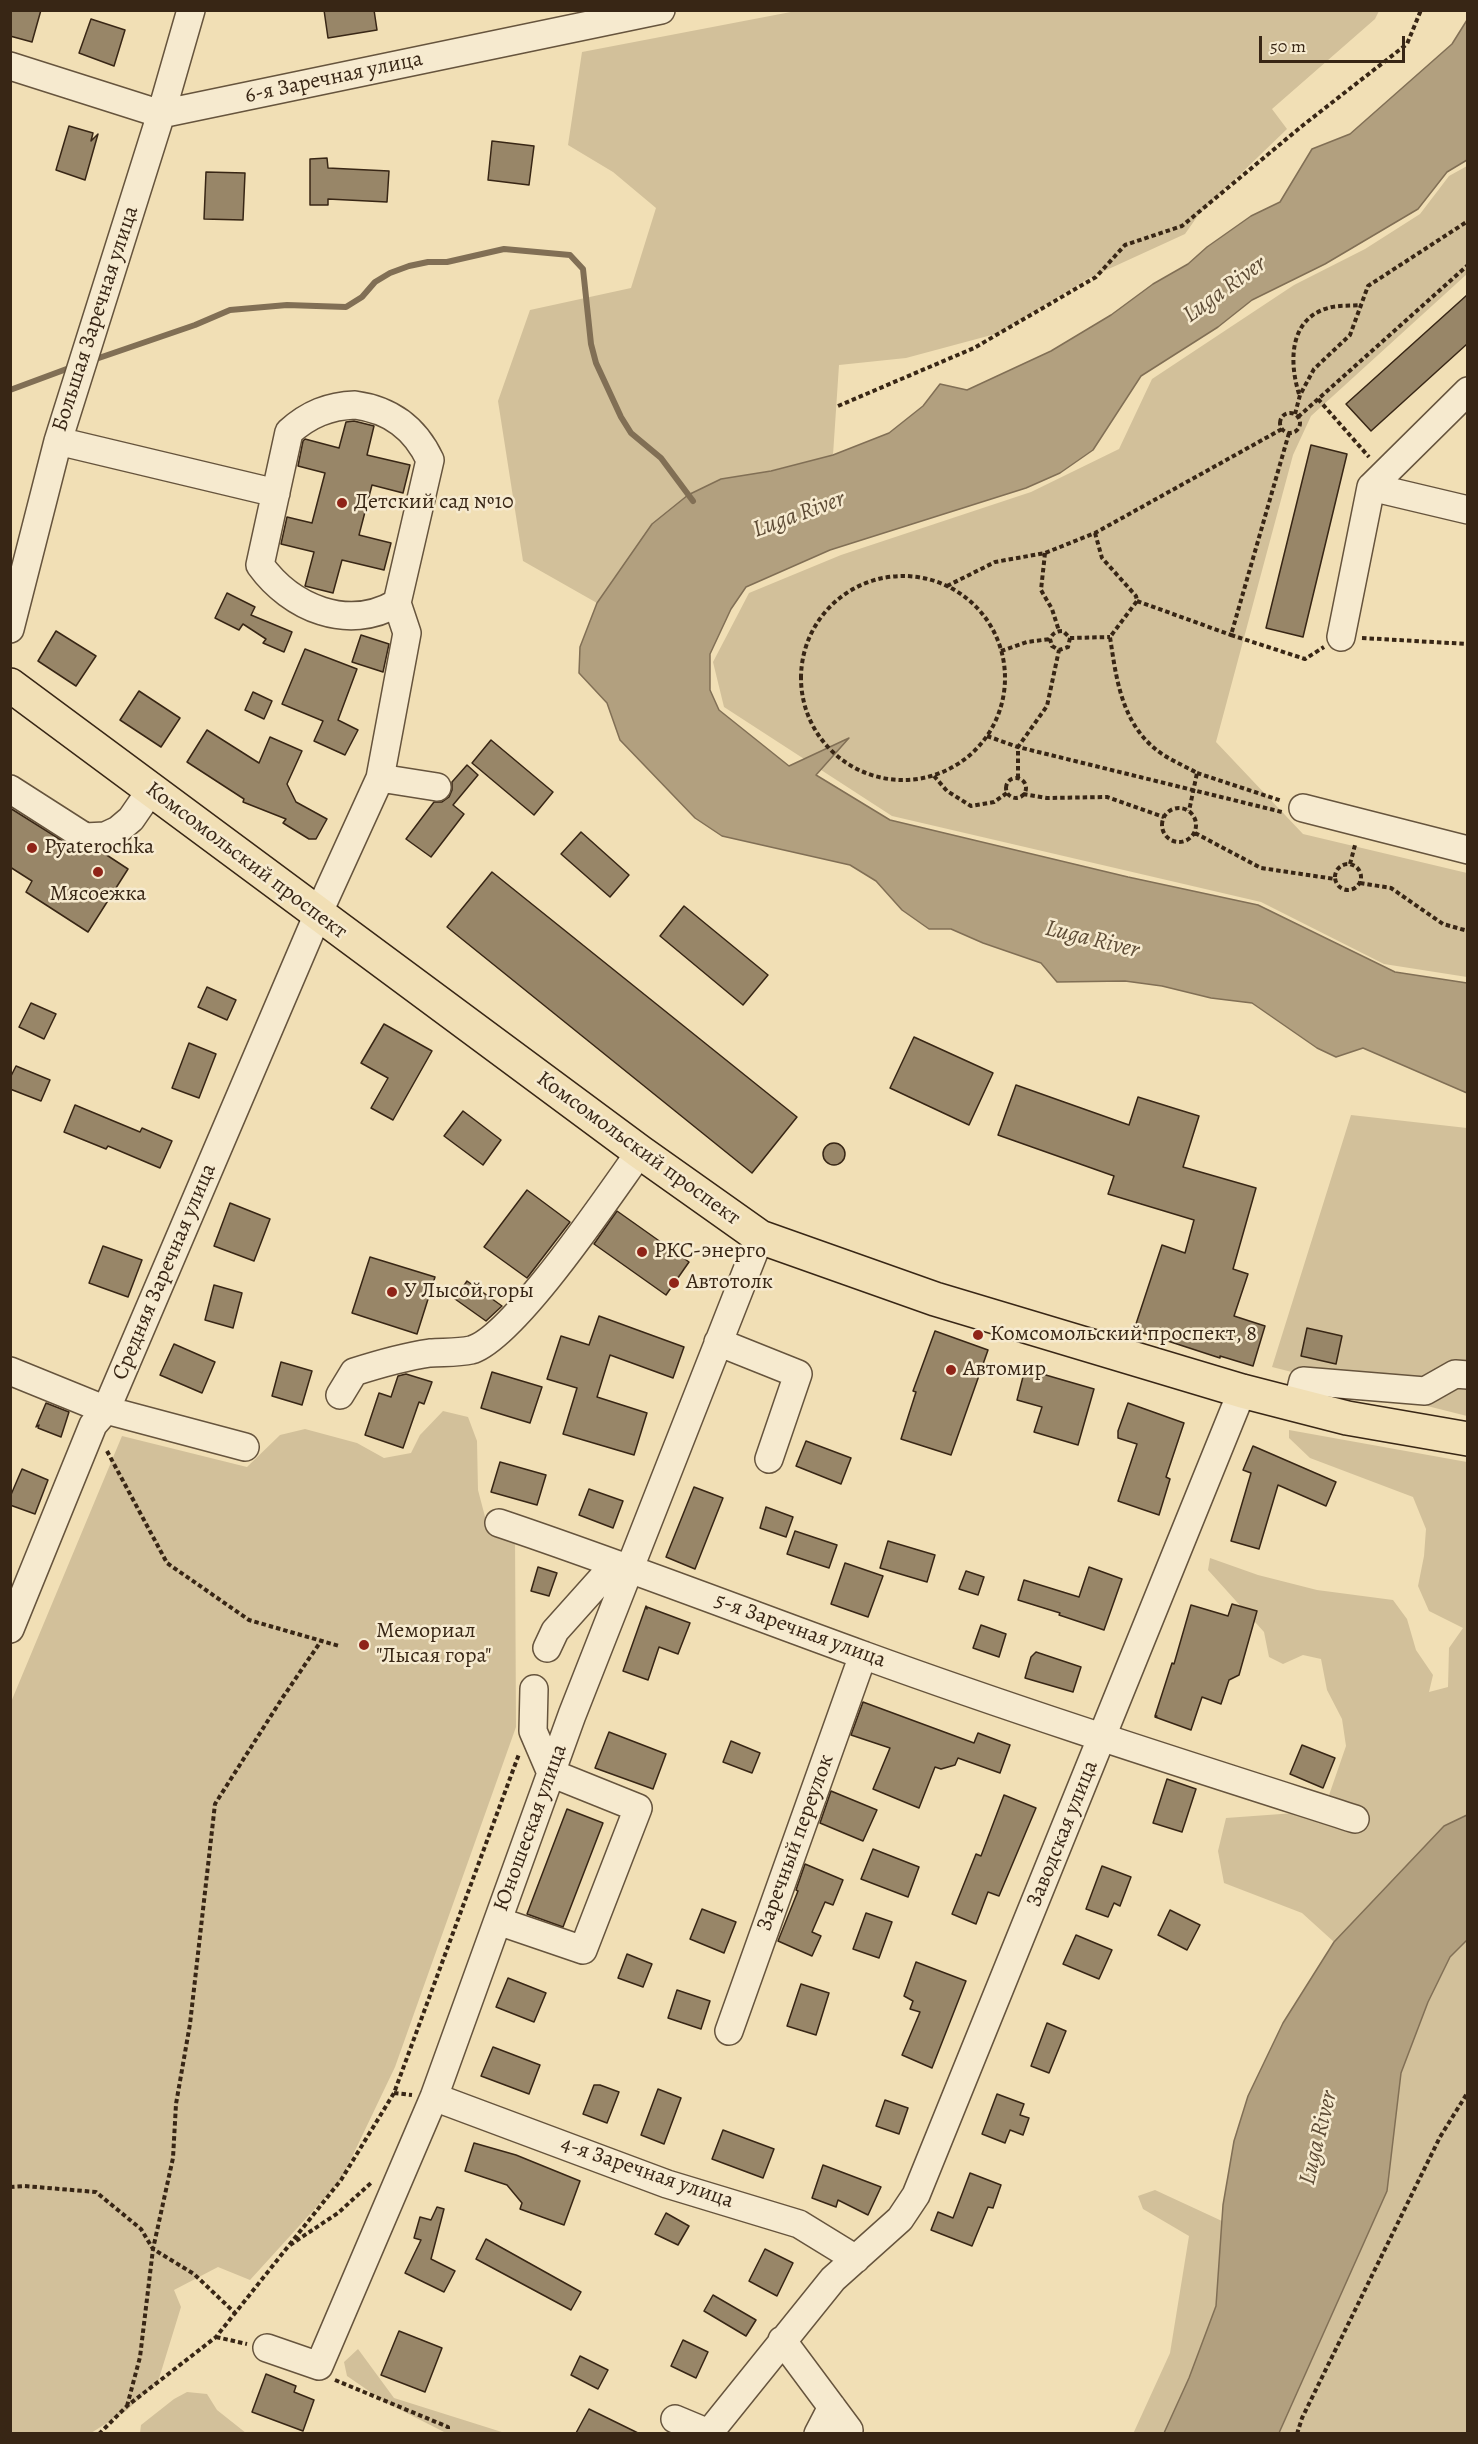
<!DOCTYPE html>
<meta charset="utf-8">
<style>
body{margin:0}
#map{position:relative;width:1478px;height:2444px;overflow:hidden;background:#f1dfb5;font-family:Alegreya,serif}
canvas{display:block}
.frame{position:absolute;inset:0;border:12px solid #382615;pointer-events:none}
.scale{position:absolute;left:1259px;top:36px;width:146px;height:27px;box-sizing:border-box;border:3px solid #382615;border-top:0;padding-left:8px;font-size:18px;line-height:21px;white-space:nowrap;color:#382615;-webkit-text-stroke:4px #f6eacf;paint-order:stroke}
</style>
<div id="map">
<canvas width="1478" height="2444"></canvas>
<div class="frame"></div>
<div class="scale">50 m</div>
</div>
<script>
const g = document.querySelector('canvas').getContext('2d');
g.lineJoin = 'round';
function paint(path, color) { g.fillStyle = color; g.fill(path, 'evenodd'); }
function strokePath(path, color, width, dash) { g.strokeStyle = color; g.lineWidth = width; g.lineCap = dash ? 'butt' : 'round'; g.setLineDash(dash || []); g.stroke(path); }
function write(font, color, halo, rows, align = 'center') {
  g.font = font + ' Alegreya,serif'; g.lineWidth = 5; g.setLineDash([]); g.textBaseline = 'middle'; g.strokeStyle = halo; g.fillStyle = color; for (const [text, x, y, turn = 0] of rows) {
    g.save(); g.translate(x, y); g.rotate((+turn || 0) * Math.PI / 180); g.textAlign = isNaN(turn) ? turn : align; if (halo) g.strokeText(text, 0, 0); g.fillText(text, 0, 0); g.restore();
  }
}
paint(new Path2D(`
 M796 11H1379L1375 19 1272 109 1287 129 1199 214 1185 234 1089 278 999 333 906 358 839 365 833 455 770 471 721 479 618 572 597 603 523 561 498 401 530 310 631 288 656 208 613 172 568 145 582 52Z
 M1467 166V274L1311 416 1293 455 1216 742 1303 834 1467 873V977L1384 964 1261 902 892 816 724 707 713 662 749 593 841 555 1031 492 1119 449 1152 379 1294 285 1365 249 1420 214 1449 176Z
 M1351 1115 1467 1128V1416L1272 1367Z
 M443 1411 468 1417 477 1441 478 1490 488 1528 515 1534 516 1727 395 2067 341 2180 250 2280 218 2267 174 2290 181 2307 157 2385 153 2386 126 2411 91 2433 11 2434V1702L122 1436 247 1467 280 1435 305 1429 357 1443 384 1458 411 1453 420 1435Z
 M1289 1430 1467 1462V1815L1444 1826 1334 1942 1302 1913 1224 1883 1218 1851 1226 1818 1295 1813 1327 1801 1346 1746 1342 1719 1327 1690 1321 1659 1303 1655 1283 1664 1269 1657 1264 1632 1208 1570 1210 1558 1258 1575 1317 1590 1393 1600 1407 1619 1416 1650 1433 1675 1429 1692 1448 1687 1449 1648 1463 1628 1429 1611 1418 1586 1424 1556 1426 1529 1413 1497 1310 1458 1289 1438Z
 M1467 1940 1468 2172 1466 2176 1468 2177 1467 2433 1279 2434 1387 2191 1401 2073 1428 2002 1450 1957Z
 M1155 2190 1222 2221 1216 2306 1189 2378 1164 2433 1133 2434 1170 2353 1189 2236 1143 2209 1138 2196Z
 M358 2349 394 2398 505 2433H444V2432L385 2402 347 2376 344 2362Z
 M187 2392 207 2394 217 2410 246 2433H140L141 2425 174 2399Z`), '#d2c09a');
const water = new Path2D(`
 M1467 20V160L1447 172 1418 209 1325 264 1252 300 1218 327 1141 376 1093 450 1060 473 1026 488 830 550 746 587 731 609 710 654V690L719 710 789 766 849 738 816 775 890 820 1128 877 1258 905 1395 972 1467 983V1093L1363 1048 1336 1057 1317 1048 1252 1003 1211 998 1162 986 1125 981 1057 982 1041 963 983 943 951 929H929L902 910 876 881 850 865 722 836 695 818 620 740 607 703 579 673 580 647 597 603 652 524 688 495 721 479 771 471 833 455 889 433 923 406 940 384 967 390 1051 351 1111 315 1153 284 1188 264 1207 247 1251 216 1280 202 1312 149 1350 134 1452 44Z
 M1467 1815V1940L1450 1957 1428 2002 1401 2073 1387 2191 1279 2433H1164L1189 2378 1216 2306 1223 2205 1234 2141 1248 2096 1283 2023 1334 1942 1444 1826Z`);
paint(water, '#b2a07f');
strokePath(water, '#816f55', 1.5);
strokePath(new Path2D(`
 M93 360 195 325 230 310 287 305 346 307 362 297 375 282 390 273 409 266 428 262H447L504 249 570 255 583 269 591 344 596 363 621 417 631 433 661 458 693 501
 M10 390 72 367`), '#816f55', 6);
const building = new Path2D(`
 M10 10H41L32 42 10 36Z
 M324 10H374L377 30 328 38Z
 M91 19 125 30 114 66 79 53Z
 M69 126 93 133 91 141 98 134 85 180 56 170Z
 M492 141 534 146 529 185 488 180Z
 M327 158 328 168 389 171 387 202 328 199V205H310V159Z
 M206 172 245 173 243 220 204 219Z
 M1467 295V344L1371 431 1346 404Z
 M354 421 374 426 367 455 410 465 403 493 372 485 359 535 391 543 384 570 342 560 333 593 305 586 314 552 281 544 287 517 312 523 325 473 298 466 303 441 305 439 339 448 346 422Z
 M1311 445 1347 454 1303 637 1266 628Z
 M227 593 255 607 251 615 292 632 284 652 263 643 266 639 243 624 239 630 215 618Z
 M56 631 96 656 76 686 38 661Z
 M361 635 389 644 383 672 352 662Z
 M305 649 357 669 338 720 358 730 345 755 314 741 323 721 282 704Z
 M139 691 180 718 161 747 120 720Z
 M253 692 272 701 264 719 245 710Z
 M207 730 259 763 270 737 302 751 287 784 296 802 327 819 316 839H309L283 823 286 819 243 802 244 799 187 762Z
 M491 740 553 792 534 815 472 763Z
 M467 765 478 775 453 805 464 814 431 857 406 839 434 802H442L449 797 452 790V782Z
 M10 808 77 850 86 853 102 852 128 869 88 932 26 892 32 881 10 867Z
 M581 832 629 875 610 897 561 854Z
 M492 872 797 1117 752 1173 447 927Z
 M684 906 768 975 743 1005 660 936Z
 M207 987 236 1000 227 1020 198 1007Z
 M31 1003 56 1014 44 1039 19 1027Z
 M384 1024 432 1051 393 1120 371 1108 388 1078 361 1063Z
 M914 1037 993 1073 969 1125 890 1088Z
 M189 1043 216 1054 199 1098 172 1088Z
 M16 1066 50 1080 41 1101 10 1089V1078Z
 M1016 1085 1129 1125 1138 1097 1199 1116 1183 1167 1256 1188 1233 1269 1248 1274 1234 1316 1265 1326 1253 1366 1220 1356V1358L1134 1330 1162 1245 1185 1253 1194 1220 1108 1194 1114 1176 998 1135Z
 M75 1105 140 1132 142 1128 172 1141 160 1168 108 1146 106 1149 64 1132Z
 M463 1111 501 1140 483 1165 444 1136Z
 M823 1154a11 11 0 1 1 22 0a11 11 0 1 1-22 0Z
 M527 1190 570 1222 527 1278 484 1247Z
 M230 1203 270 1219 254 1261 214 1246Z
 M617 1211 689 1262 666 1295 594 1244Z
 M103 1246 142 1260 128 1297 89 1283Z
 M370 1257 435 1277 417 1334 352 1313Z
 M467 1281 502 1306 486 1321 455 1299Z
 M214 1285 242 1293 233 1328 205 1320Z
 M599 1316 684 1347 673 1378 610 1355 597 1397 647 1413 634 1455 563 1434 577 1388 547 1379 561 1336 589 1345Z
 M1307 1328 1342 1336 1336 1364 1301 1356Z
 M935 1331 988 1350 951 1455 901 1439 916 1392 913 1391Z
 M174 1344 215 1362 202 1393 160 1375Z
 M281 1362 312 1371 302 1405 272 1396Z
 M1025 1369 1094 1389 1078 1445 1034 1432 1042 1407 1017 1400Z
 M492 1372 542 1387 530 1423 481 1408Z
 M406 1374 432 1382 424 1404 419 1402 403 1448 365 1435 379 1393 391 1397 398 1376Z
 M46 1403 69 1412 61 1437 38 1428 39 1425 36 1427Z
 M1128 1403 1184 1423 1166 1477 1170 1479 1159 1515 1118 1501 1137 1444 1118 1438V1431Z
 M806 1441 851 1458 841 1484 796 1466Z
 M1253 1446 1336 1482 1326 1506 1278 1485 1259 1549 1231 1541 1251 1473 1243 1470Z
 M500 1462 546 1475 537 1505 491 1492Z
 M22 1469 48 1480 35 1514 10 1505V1497Z
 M694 1487 723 1498 695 1569 666 1557Z
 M589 1489 623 1501 613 1528 579 1515Z
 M766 1507 793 1517 786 1537 760 1528Z
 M795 1531 837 1545 829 1568 787 1554Z
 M888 1541 935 1555 927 1582 880 1568Z
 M845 1563 883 1576 868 1617 831 1604Z
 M538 1567 557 1573 549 1596 531 1591Z
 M1089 1567 1122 1579 1104 1630 1059 1615 1060 1613 1018 1600 1024 1580 1079 1597Z
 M966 1571 984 1577 978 1595 959 1589Z
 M1232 1604 1257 1611 1239 1675 1229 1680 1221 1704 1202 1697 1191 1730 1155 1717 1157 1716H1155L1172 1663 1174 1664 1191 1605 1228 1616Z
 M646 1606 647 1609V1607L690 1623 678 1654 659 1647 648 1680 623 1671Z
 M981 1625 1006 1634 999 1657 973 1648Z
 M1036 1652 1081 1667 1073 1692 1025 1678 1031 1657Z
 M863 1702 974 1743 978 1733 1010 1745 1000 1773 958 1758 955 1765 941 1769 935 1767 919 1808 873 1789 890 1748 851 1735Z
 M609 1732 666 1754 653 1789 595 1768Z
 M731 1741 760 1753 752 1773 723 1762Z
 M1302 1745 1335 1758 1323 1788 1290 1774Z
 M1167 1779 1196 1789 1182 1832 1153 1823Z
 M831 1791 877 1810 863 1841 820 1823Z
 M1004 1795 1036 1808 999 1896 988 1892 976 1924 952 1914 976 1854 981 1856Z
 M567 1809 603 1823 563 1927 527 1914Z
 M873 1849 919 1867 908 1897 861 1879Z
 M805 1864 843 1880 833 1905 825 1902 812 1932 821 1936 812 1956 778 1941 798 1891 796 1890Z
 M1102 1866 1131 1877 1120 1906 1114 1903 1108 1917 1086 1909Z
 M702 1909 736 1922 724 1953 690 1939Z
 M1170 1910 1200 1925 1187 1950 1158 1935Z
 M866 1913 892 1922 879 1958 853 1949Z
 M1076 1935 1112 1950 1099 1979 1063 1964Z
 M627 1954 652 1964 643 1987 618 1978Z
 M916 1962 966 1981 932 2068 902 2055 920 2012 910 2009 913 2001 904 1996Z
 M508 1978 546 1993 534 2022 496 2007Z
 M801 1984 829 1993 816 2035 787 2026Z
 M677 1990 710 2001 701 2029 668 2018Z
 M1047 2023 1066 2031 1049 2073 1031 2066Z
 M493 2047 540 2065 529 2094 481 2076Z
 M594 2085H600L619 2092 607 2123 583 2114Z
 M658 2089 681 2098 664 2144 641 2135Z
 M997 2094 1024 2104 1020 2115 1029 2118 1023 2135 1010 2130 1005 2143 982 2134Z
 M885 2100 908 2108 899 2134 876 2126Z
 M723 2130 774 2149 763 2178 712 2159Z
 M474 2143 516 2155 580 2181 564 2225 520 2209 522 2203 507 2185 465 2171Z
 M823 2165 881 2187 868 2215 838 2200 836 2207 812 2198Z
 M970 2173 1001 2185 993 2208 988 2207 972 2246 931 2230 938 2212 953 2218Z
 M437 2207 444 2209 431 2259 455 2271 444 2292 405 2273 421 2240 414 2238 420 2217 431 2220Z
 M666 2213 689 2226 678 2245 655 2234Z
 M486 2239 581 2292 571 2310 476 2259Z
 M765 2249 793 2263 777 2296 749 2281Z
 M713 2295 756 2320 746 2336 704 2311Z
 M399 2331 442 2348 425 2392 381 2375Z
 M683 2340 708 2352 696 2378 671 2366Z
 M580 2356 608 2370 598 2389 571 2375Z
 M266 2374 296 2386 294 2392 314 2400 303 2431 252 2412Z
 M589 2409 638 2433H576Z`);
paint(building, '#988668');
strokePath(building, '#382615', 1.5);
const minor = new Path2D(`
 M10 66 161 114 661 10
 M355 405C391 410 415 428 430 460L397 603C348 632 291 608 260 565L289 432C309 414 329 406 355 405Z
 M58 441 276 493
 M1371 487 1468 510
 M10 629 58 441 161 114 191 10
 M1341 637 1371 487 1468 391
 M380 778 407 633 397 603
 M10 789 85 837 105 836 118 830 131 819 151 790
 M1303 808 1468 850
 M718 1342 798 1374 769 1459
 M10 1371 106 1410 245 1447
 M340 1395 354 1372C379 1364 403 1357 430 1353 443 1352 458 1353 471 1350 513 1339 611 1192 640 1152
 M1297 1405 1303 1381 1425 1391 1455 1374 1468 1375
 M499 1523C621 1564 742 1611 863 1655 1025 1714 1190 1766 1355 1819
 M10 1629 93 1425 106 1410 318 914 380 778 437 787
 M547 1648 555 1631 606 1574 630 1567
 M498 1921 583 1950 638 1808 551 1773 533 1731 534 1689
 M729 2031 863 1655
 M434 2097 667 2184 799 2224 856 2259
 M782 2340 849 2430
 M267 2348 319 2366 434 2097 572 1715 760 1237
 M675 2419 711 2434
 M709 2433 833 2279 900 2219 916 2195 1242 1391
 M818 2434 832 2407`);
const major = new Path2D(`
 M10 685 640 1152 760 1237 935 1299 1242 1391 1347 1418 1468 1439`);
strokePath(minor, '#66543d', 30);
strokePath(major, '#382615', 36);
strokePath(new Path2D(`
 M1299 394C1289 362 1289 319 1328 308 1338 305 1350 306 1361 305
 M1318 399 1369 457
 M838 406 974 348 1096 277 1125 245 1182 226 1302 126 1407 44 1421 10
 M1280 423a10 10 0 1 1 20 0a10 10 0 1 1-20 0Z
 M1295 414 1300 395 1314 369 1350 335 1368 286 1468 221
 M1298 417 1468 265
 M1289 433 1231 635 1305 659 1324 647
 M1095 533 1102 558 1136 596 1137 601 1110 637C1116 677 1121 719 1153 747 1165 758 1183 765 1197 773L1189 811
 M1045 553 1041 590 1052 609 1059 631
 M801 678a102 102 0 1 1 204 0a102 102 0 1 1-204 0Z
 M947 586 995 562 1045 553 1095 533 1282 429
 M1137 601 1231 635
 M1070 638 1068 647 1059 650 1052 646 1050 639C1053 633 1056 631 1063 631L1070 638 1110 637
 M1362 638 1468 644
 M1001 651 1027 642 1050 639
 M987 736 1018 747 1282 812
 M1197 773 1282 801
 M934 776 947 791 971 806 994 802 1007 793
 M1018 778V747L1047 706 1059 650
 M1006 788a10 10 0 1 1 20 0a10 10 0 1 1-20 0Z
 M1023 794 1047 798 1107 797 1164 817
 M1162 825a17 17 0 1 1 34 0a17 17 0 1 1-34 0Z
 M1195 833 1261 868 1335 879
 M1350 864 1355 845
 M1335 877a13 13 0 1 1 26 0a13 13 0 1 1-26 0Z
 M1360 883 1391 888 1443 924 1468 931
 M107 1451 167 1563 249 1620 339 1646
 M394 2093 412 2095
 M10 2187 24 2186 96 2192 141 2229 153 2249 194 2274 235 2313
 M290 2245 338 2213 372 2182
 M216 2337 247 2344
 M335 2380 448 2427V2434
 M127 2406 140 2357 153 2249 173 2158 176 2104 190 2024 215 1804 281 1700 321 1641
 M99 2434 127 2406 216 2337 341 2180 394 2093 519 1754
 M1297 2434 1302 2418 1440 2137 1468 2092`), '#382615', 4, [4.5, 3]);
strokePath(minor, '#f6eacf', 27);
strokePath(major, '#f1dfb5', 33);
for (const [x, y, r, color] of [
 [342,503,6,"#8f2418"],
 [32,848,6,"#8f2418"],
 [98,872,6,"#8f2418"],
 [642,1252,6,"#8f2418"],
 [674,1283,6,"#8f2418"],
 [392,1292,6,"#8f2418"],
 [978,1335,6,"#8f2418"],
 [951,1370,6,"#8f2418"],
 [364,1645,6,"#8f2418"]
]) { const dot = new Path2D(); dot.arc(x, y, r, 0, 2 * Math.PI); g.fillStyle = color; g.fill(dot); strokePath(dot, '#f6eacf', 2); }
write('22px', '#382615', '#f6eacf', [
 ["6-я Заречная улица",334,78,-12],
 ["Большая Заречная улица",96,319,-72],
 ["Комсомольский проспект",246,861,37],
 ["Комсомольский проспект",638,1149,36],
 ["Средняя Заречная улица",165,1272,-67],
 ["5-я Заречная улица",800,1631,20],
 ["Юношеская улица",531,1828,-70],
 ["Заводская улица",1063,1834,-68],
 ["Заречный переулок",796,1843,-70],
 ["4-я Заречная улица",647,2173,19]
]);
write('22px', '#382615', '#f6eacf', [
 ["Детский сад №10",354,503],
 ["Pyaterochka",44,848],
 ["Мясоежка",98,895,"center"],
 ["РКС-энерго",654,1252],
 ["Автотолк",686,1283],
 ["У Лысой горы",404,1292],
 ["Комсомольский проспект, 8",990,1335],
 ["Автомир",963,1370],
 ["Мемориал",376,1632],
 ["\"Лысая гора\"",376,1657]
], 'left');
write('italic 24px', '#5d4b35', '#f6eacf', [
 ["Luga River",1225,290,-36],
 ["Luga River",799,515,-20],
 ["Luga River",1092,940,14],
 ["Luga River",1319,2138,-76]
]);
</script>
